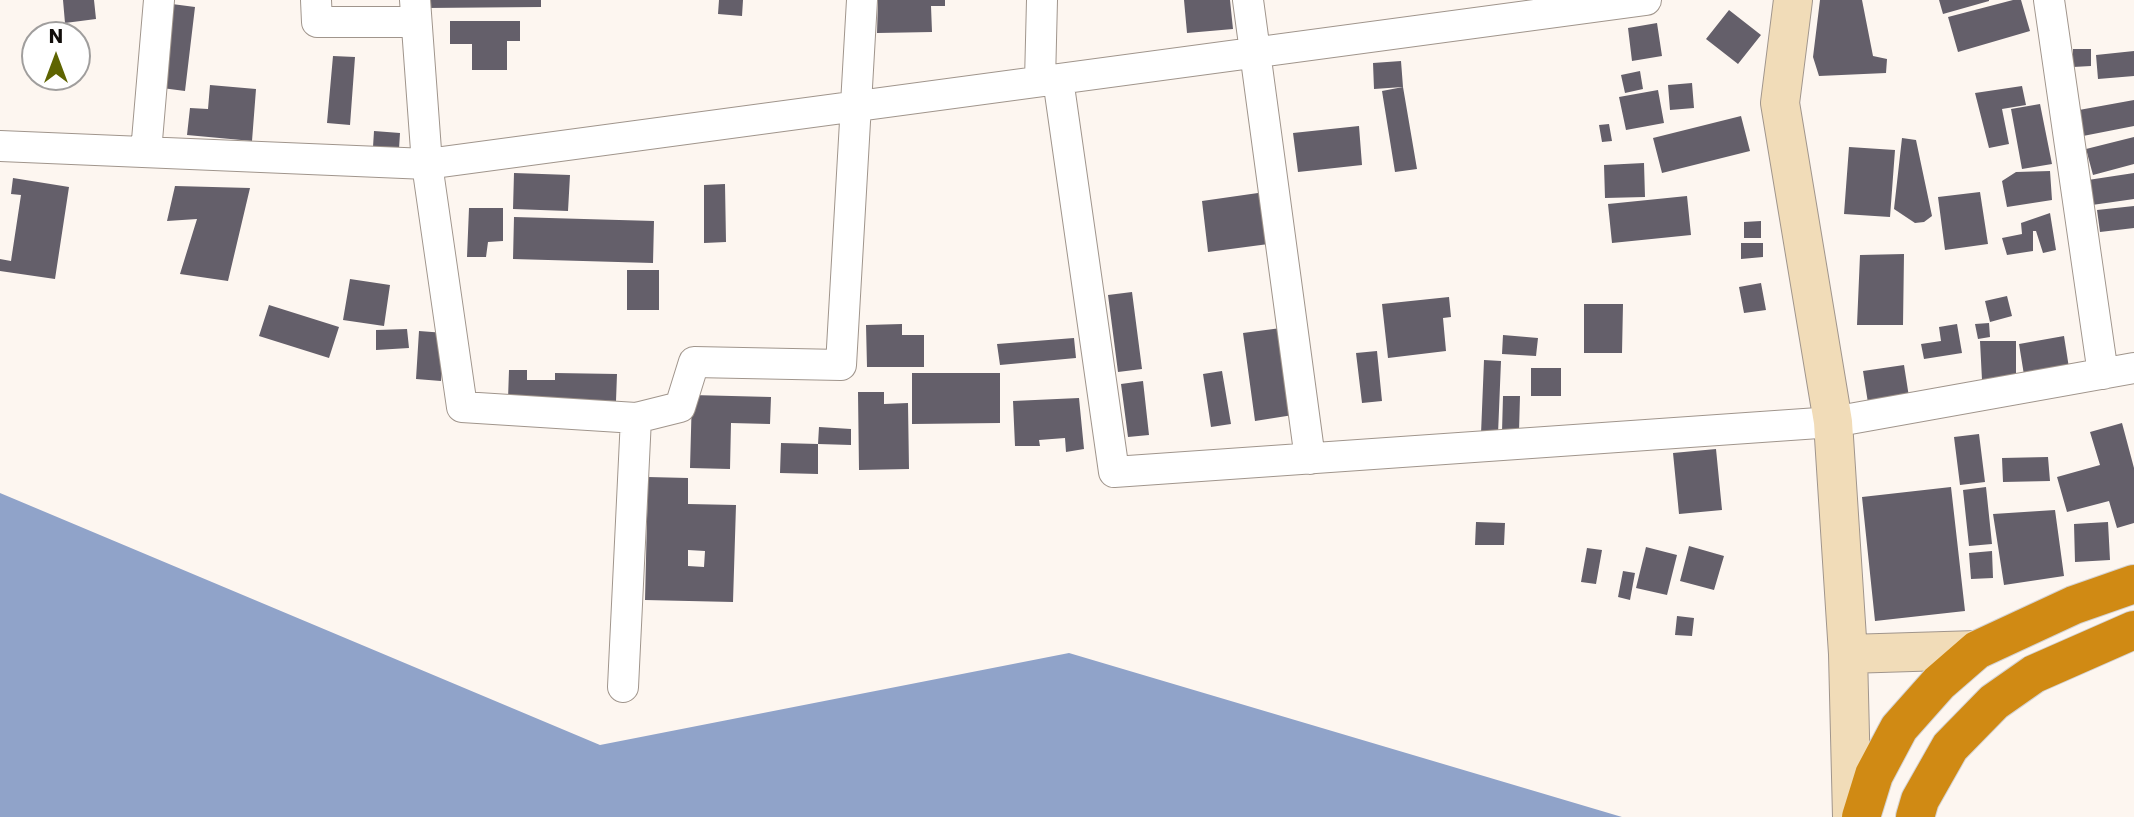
<!DOCTYPE html>
<style>
body{margin:0}
#map{position:relative;width:2134px;height:817px;overflow:hidden;background:#fdf6f0;font-family:Poppins,sans-serif}
canvas{display:block}
.north{position:absolute;left:21px;top:21px;width:70px;height:70px;box-sizing:border-box;background:#fff;border:2px solid #a09e9d;border-radius:50%;rotate:0deg;font-size:19px;font-weight:700;line-height:28px;text-align:center;color:#110d0a}
.north::after{content:'';display:block;margin:auto;width:24px;height:32px;background:#5e6401;clip-path:polygon(50% 0,100% 100%,50% 72%,0 100%)}
</style>
<div id="map">
<canvas width="2134" height="817"></canvas>
<div class="north">N</div>
</div>
<script>
const g = document.querySelector('canvas').getContext('2d');
g.lineJoin = 'round';
function paint(path, color) { g.fillStyle = color; g.fill(path, 'evenodd'); }
function strokePath(path, color, width, dash) { g.strokeStyle = color; g.lineWidth = width; g.lineCap = dash ? 'butt' : 'round'; g.setLineDash(dash || []); g.stroke(path); }
paint(new Path2D(`
 M0 493 600 745 1069 653 1622 817H0Z`), '#90a3c9');
paint(new Path2D(`
 M63 0H94L96 19 65 23Z
 M425 0H541V7L425 8Z
 M719 0H743L742 16 718 14Z
 M878 0H945V6H931L932 32 877 33Z
 M1184 0H1230L1233 29 1187 33Z
 M1820 0H1862L1873 56 1887 59 1886 73 1819 76 1813 57Z
 M1939 0H1989V1L1943 14Z
 M2013 0H2021L2030 31 1958 52 1948 17Z
 M172 4 195 7 185 91 162 88Z
 M1729 10 1761 35 1738 64 1706 39Z
 M450 21H520V41H507V70H472V44H450Z
 M1657 23 1662 56 1632 61 1628 28Z
 M2073 49H2091V66L2073 67Z
 M2134 51V76L2098 79 2096 55Z
 M333 56 355 57 350 125 327 123Z
 M1401 61 1403 87 1374 89 1373 63Z
 M1640 71 1643 89 1625 93 1621 75Z
 M1692 83 1694 108 1670 110 1668 85Z
 M210 85 256 89 252 141 187 135 190 108 208 109Z
 M2022 86 2026 105 2002 109 2009 144 1989 148 1975 93Z
 M1403 87 1417 169 1395 172 1382 91Z
 M1658 90 1664 123 1626 130 1619 97Z
 M2134 100V126L2083 136 2079 110Z
 M2040 104 2052 164 2022 169 2011 109Z
 M1741 116 1750 151 1662 173 1653 138Z
 M1609 124 1612 141 1602 142 1599 125Z
 M1359 126 1362 165 1298 172 1293 133Z
 M374 131 400 133 399 149 373 147Z
 M2134 137V164L2093 175 2086 149Z
 M1902 138 1916 140 1932 216 1924 222 1915 223 1894 209Z
 M1849 147 1895 150 1890 217 1844 214Z
 M1644 163 1645 197 1605 198 1604 165Z
 M2050 171 2052 200 2007 207 2002 181 2016 172Z
 M514 173 570 175 568 211 513 209Z
 M2134 173V199L2092 205 2088 180Z
 M13 178 69 187 55 279 0 271V259L11 261 21 195 11 194Z
 M725 184 726 242 704 243V185Z
 M175 186 250 188 228 281 180 274 197 219 167 221Z
 M1265 192 1276 243 1208 252 1202 201Z
 M1980 192 1988 244 1945 250 1938 197Z
 M1687 196 1691 235 1612 243 1608 204Z
 M2134 206V228L2100 232 2097 210Z
 M469 208H503V241L488 242 486 257H467Z
 M2050 213 2056 250 2043 253 2036 231H2033V251L2007 255 2002 238 2022 234 2021 223Z
 M514 217 654 221 653 263 513 259Z
 M1761 221V238H1744V222Z
 M1741 243H1763V257L1741 259Z
 M1904 254 1903 325H1857L1860 255Z
 M627 270H659V310H627Z
 M350 279 390 285 384 326 343 320Z
 M1761 283 1766 310 1744 313 1739 287Z
 M1132 292 1142 369 1118 372 1108 295Z
 M2007 296 2012 316 1990 322 1985 301Z
 M1449 297 1451 317 1443 318 1446 351 1388 358 1382 304Z
 M1584 304H1623L1622 353H1584Z
 M269 305 339 327 329 358 259 336Z
 M1989 323 1990 337 1978 339 1975 324Z
 M902 324V335H924V367H867L866 325Z
 M1957 324 1962 353 1924 359 1921 344 1941 341 1939 327Z
 M1281 328 1293 415 1255 421 1243 333Z
 M407 329 409 348 376 350V330Z
 M419 331 445 333 441 381 416 379Z
 M1503 335 1538 338 1536 356 1502 354Z
 M2064 336 2069 368 2024 375 2019 344Z
 M1074 338 1076 358 1000 365 997 344Z
 M1980 341H2016V379L1982 380Z
 M1377 351 1382 401 1362 403 1356 353Z
 M1484 360 1501 361 1498 434H1481Z
 M1904 365 1909 397 1868 403 1863 371Z
 M1531 368H1561V396H1531Z
 M509 370H527V380H555V373L617 374 616 401 508 399Z
 M1222 371 1231 424 1211 427 1203 374Z
 M912 373H1000V423L912 424Z
 M1143 381 1149 435 1128 437 1121 384Z
 M858 392H884V404L908 403 909 469 859 470Z
 M692 395 771 397 770 424 731 423 730 469 690 468Z
 M1503 396H1520L1519 432H1502Z
 M1079 398 1084 449 1066 452 1065 438 1039 440 1040 446H1015L1013 401Z
 M2122 423 2134 468V523L2117 528 2109 501 2067 512 2057 477 2100 465 2090 432Z
 M819 427 851 429V445L818 444Z
 M1979 434 1985 482 1960 485 1954 437Z
 M781 443 818 444V474L780 473Z
 M1716 449 1722 510 1679 514 1673 453Z
 M2048 457 2050 481 2003 482 2002 458Z
 M648 477 688 478V504L736 505 733 602 645 600ZM688 550 705 551 704 567 688 566Z
 M1951 487 1965 611 1875 621 1862 497Z
 M1986 487 1992 544 1969 546 1963 490Z
 M2055 510 2064 576 2004 585 1993 514Z
 M1476 522 1505 523 1504 545H1475Z
 M2108 522 2110 560 2075 562 2074 524Z
 M1689 546 1724 556 1714 590 1680 581Z
 M1646 547 1677 555 1667 595 1636 588Z
 M1587 548 1602 550 1596 584 1581 582Z
 M1992 551 1993 578 1971 579 1969 553Z
 M1623 571 1635 573 1630 600 1618 597Z
 M1677 616 1694 618 1692 636 1675 635Z`), '#645f6a');
const street = new Path2D(`
 M316 0 317 22H415
 M415 0 427 164 462 407 636 418 623 687
 M1248 0 1310 459
 M2049 0 2103 374
 M1058 79 1114 472 1833 422 2134 368
 M1040 81 1042 0
 M0 146 427 164 1646 0
 M146 152 159 0
 M636 418 680 407 694 362 841 365 862 0`);
const secondary = new Path2D(`
 M1793 0 1780 103 1833 422 1848 654 1852 817
 M1848 654 1977 650`);
const highway = new Path2D(`
 M1861 817 1874 775 1899 728 1939 683 1977 650 2074 605 2134 584
 M1915 817 1920 800 1950 747 1994 702 2034 674 2134 630`);
strokePath(street, '#a0958c', 32);
strokePath(secondary, '#a0958c', 40);
strokePath(highway, '#d4d3d3', 40);
strokePath(street, '#fff', 30);
strokePath(secondary, '#f1dcb8', 38);
strokePath(highway, '#d08a14', 38);
</script>
